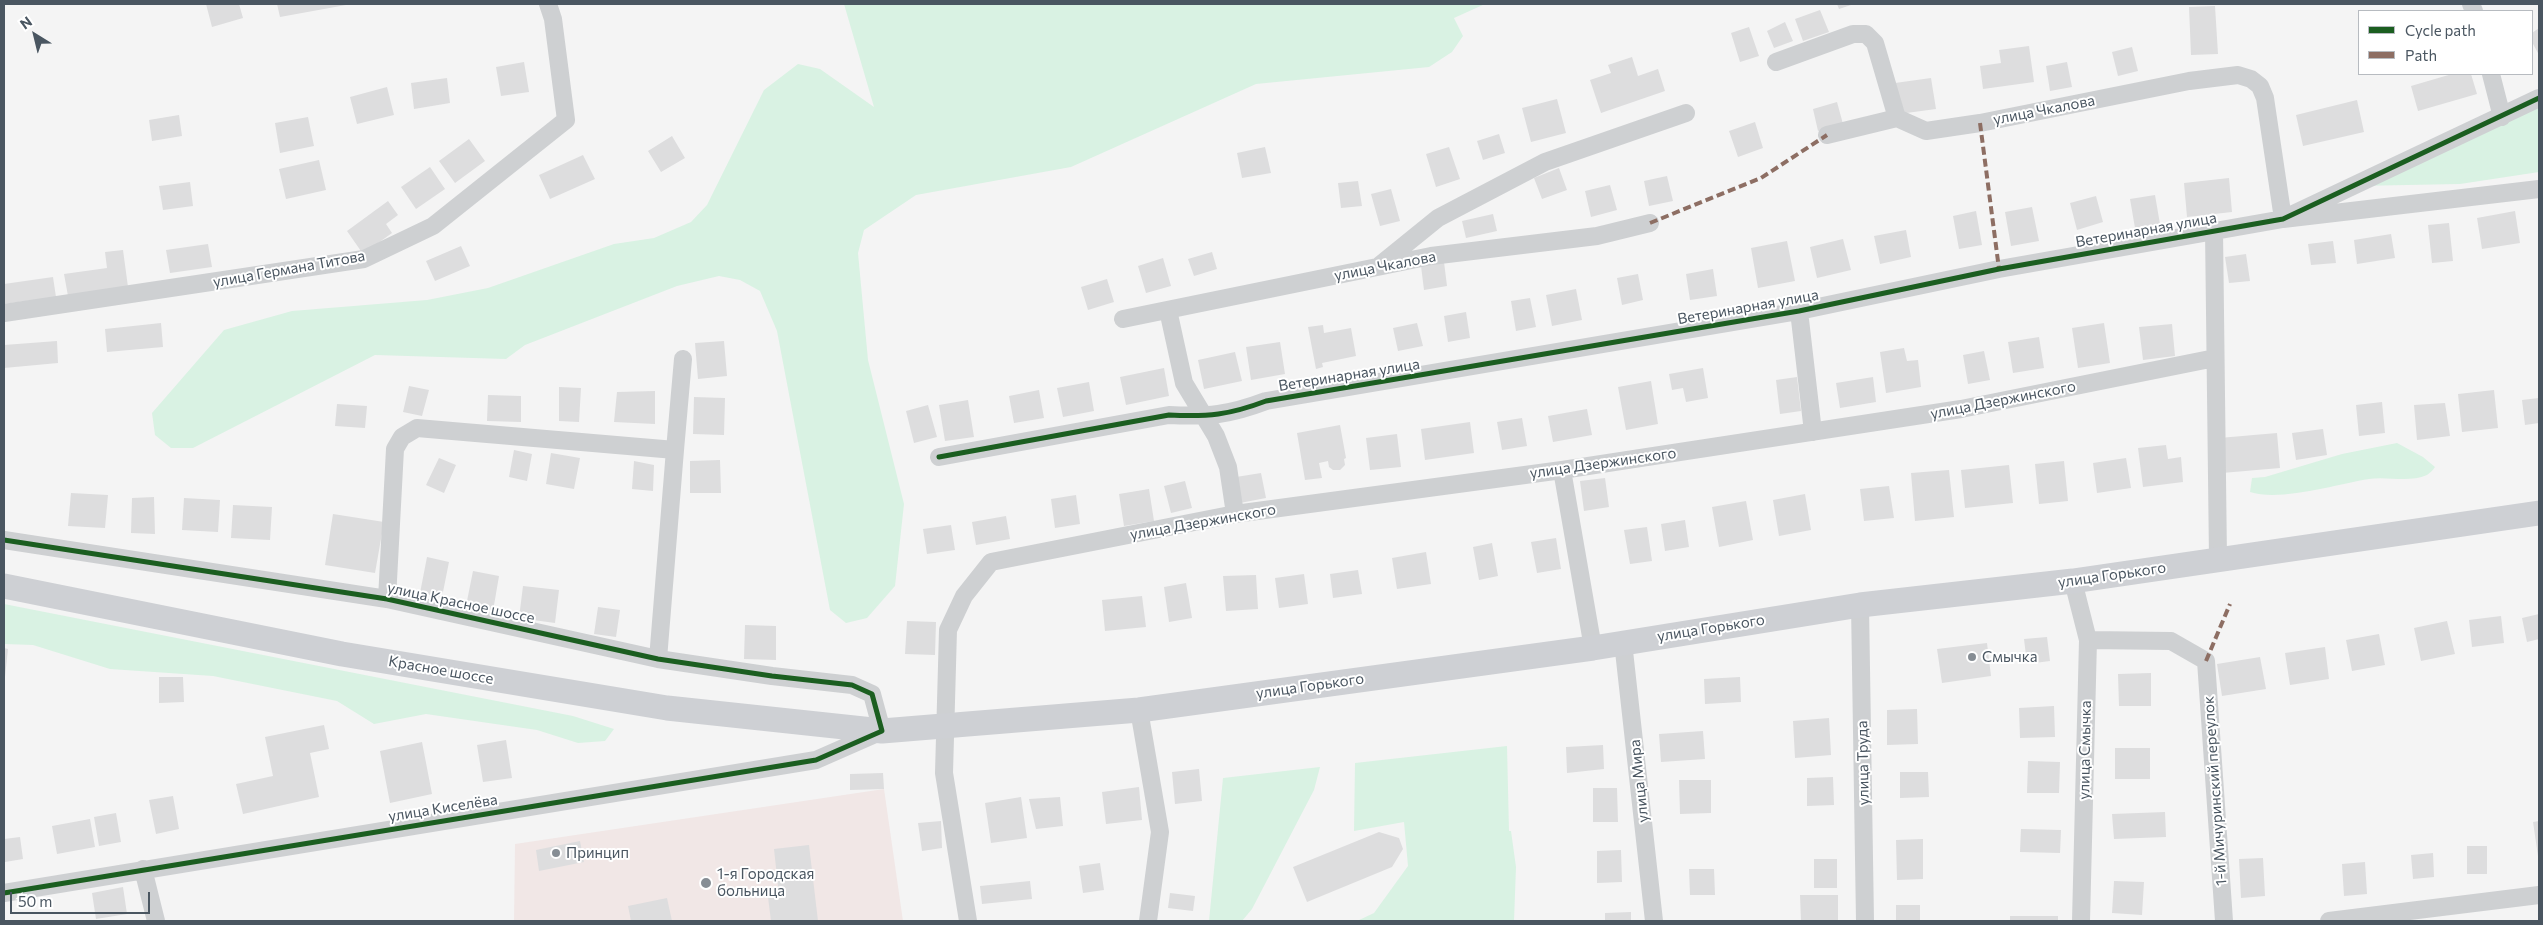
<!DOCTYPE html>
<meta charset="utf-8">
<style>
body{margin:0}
#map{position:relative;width:2543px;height:925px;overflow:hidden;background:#f4f4f4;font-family:Commissioner,sans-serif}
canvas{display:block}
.frame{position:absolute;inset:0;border:5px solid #4a5661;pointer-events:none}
.legend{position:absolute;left:2358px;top:10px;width:175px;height:65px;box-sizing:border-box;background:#fff;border:1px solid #b7bbc0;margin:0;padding:6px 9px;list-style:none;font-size:15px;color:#4a5661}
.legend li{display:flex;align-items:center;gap:10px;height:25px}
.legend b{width:25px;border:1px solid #b7bbc0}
.north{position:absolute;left:10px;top:10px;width:50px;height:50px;-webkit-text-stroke:4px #fff;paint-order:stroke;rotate:324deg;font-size:14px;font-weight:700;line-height:20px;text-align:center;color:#4a5661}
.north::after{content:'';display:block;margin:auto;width:18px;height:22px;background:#4a5661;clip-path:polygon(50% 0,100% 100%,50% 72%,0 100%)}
.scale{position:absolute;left:10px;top:892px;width:140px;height:22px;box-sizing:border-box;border:2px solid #4a5661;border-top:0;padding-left:6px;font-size:15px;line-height:18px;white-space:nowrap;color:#4a5661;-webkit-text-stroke:4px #fff;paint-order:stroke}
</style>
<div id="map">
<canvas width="2543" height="925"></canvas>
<div class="frame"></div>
<ul class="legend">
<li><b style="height:6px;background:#1b5e20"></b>Cycle path</li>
<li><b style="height:6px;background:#8d6e63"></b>Path</li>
</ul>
<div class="north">N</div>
<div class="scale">50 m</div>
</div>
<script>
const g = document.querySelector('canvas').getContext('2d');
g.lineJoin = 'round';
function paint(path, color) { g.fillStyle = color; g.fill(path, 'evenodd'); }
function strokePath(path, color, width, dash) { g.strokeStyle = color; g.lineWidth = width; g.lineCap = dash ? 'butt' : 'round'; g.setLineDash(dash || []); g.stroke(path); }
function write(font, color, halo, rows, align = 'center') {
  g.font = font + ' Commissioner,sans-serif'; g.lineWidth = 4; g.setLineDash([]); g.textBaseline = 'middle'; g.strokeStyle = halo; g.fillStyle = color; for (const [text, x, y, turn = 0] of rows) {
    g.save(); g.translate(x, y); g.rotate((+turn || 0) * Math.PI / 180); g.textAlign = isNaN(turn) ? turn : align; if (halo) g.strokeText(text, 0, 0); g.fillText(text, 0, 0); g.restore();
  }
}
paint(new Path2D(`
 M884 789 903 921H514L515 844Z`), '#f1e7e6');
paint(new Path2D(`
 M844 4H1485L1454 18 1463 36 1452 52 1429 67 1256 84 1071 167 916 195 864 230 858 253 868 360 904 504 895 586 867 618 846 623 830 610 777 331 760 291 740 280 719 276 677 286 525 345 506 359 375 355 193 448H171L155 435 152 413 224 330 292 311 427 300 488 288 614 244 654 238 691 222 707 205 764 90 798 64 820 69 874 107Z
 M2539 102V172L2460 184 2355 186Z
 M2397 443 2423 457 2435 467C2433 470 2430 473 2427 475 2409 483 2387 476 2369 479 2337 484 2280 502 2250 492L2252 478 2265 477 2342 454Z
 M4 604 573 716 614 729 605 741 578 743 537 730 426 714 374 724 337 701 213 676 110 669 33 645 4 644Z
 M1507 746 1509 831H1511L1516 867 1514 921H1357L1374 913 1408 866 1404 822 1354 831 1355 763Z
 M1320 767 1314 790 1252 909 1242 921H1209L1223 778Z`), '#d9f2e3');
paint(new Path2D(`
 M206 4H239L243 18 212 27Z
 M277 4H346V5L280 17Z
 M1837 4H1854L1839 9Z
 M2215 6 2218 54 2191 55 2189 7Z
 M1820 10 1829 32 1803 41 1795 19Z
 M1785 22 1793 41 1774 48 1767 31Z
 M1749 27 1759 56 1740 62 1731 33Z
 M2539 28V55L2532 42V33Z
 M2029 46 2034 82 1983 89 1980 66 2001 63 1999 50Z
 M2132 47 2138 71 2118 76 2112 52Z
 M1632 57 1638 76 1658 69 1665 91 1601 113 1590 80 1611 73 1608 65Z
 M524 62 529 92 501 96 496 67Z
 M2067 62 2072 87 2050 91 2046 66Z
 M2452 74H2471L2477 94 2418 111 2411 86Z
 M447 78 450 103 414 109 411 83Z
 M1931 78 1936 109 1899 114 1895 83Z
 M387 87 394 115 357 124 350 97Z
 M1557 99 1566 133 1531 142 1522 108Z
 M2357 100 2364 132 2303 146 2296 115Z
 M1837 102 1843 124 1818 131 1813 109Z
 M179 115 182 136 152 141 149 120Z
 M308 117 314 146 280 153 275 123Z
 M1755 122 1763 148 1738 157 1729 131Z
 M1499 134 1505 153 1483 160 1477 141Z
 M672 136 685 158 661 172 648 151Z
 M469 139 485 161 455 183 439 161Z
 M1265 147 1271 173 1242 178 1237 153Z
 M1449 147 1460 179 1436 187 1426 154Z
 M583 155 595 179 550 199 539 175Z
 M319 160 326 190 286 199 279 169Z
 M430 167 445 189 416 209 401 187Z
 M1559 168 1567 190 1542 199 1534 178Z
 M1667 176 1673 201 1649 206 1644 181Z
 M2229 178 2232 212 2187 217 2184 183Z
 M1358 181 1362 206 1341 208 1338 183Z
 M190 182 193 206 163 210 159 186Z
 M1610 185 1617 210 1591 217 1585 191Z
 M1391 189 1400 221 1380 226 1371 194Z
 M2155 195 2160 224 2135 228 2130 199Z
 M2096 196 2103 222 2077 230 2070 203Z
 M388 201 398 215 386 224 392 233 363 254 347 231Z
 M2032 207 2039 241 2011 246 2005 212Z
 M1976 211 1982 245 1959 249 1953 216Z
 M2515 211 2520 243 2482 249 2477 218Z
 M1493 214 1497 231 1466 238 1462 221Z
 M2449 223 2453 261 2432 263 2428 225Z
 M1906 230 1911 257 1880 264 1874 236Z
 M2391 234 2395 258 2357 264 2354 240Z
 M1843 239 1851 270 1817 278 1810 247Z
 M1787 241 1795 281 1758 288 1751 248Z
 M2333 241 2336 263 2311 265 2308 244Z
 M208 244 212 267 170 273 166 250Z
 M461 246 470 266 435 281 426 261Z
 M123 250 128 287 68 296 64 274 107 268 105 252Z
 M1212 252 1217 269 1194 276 1188 259Z
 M2246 254 2250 281 2229 283 2225 257Z
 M1163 258 1171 286 1146 293 1138 266Z
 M1444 262 1447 286 1424 290 1421 266Z
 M1713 269 1717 296 1690 300 1686 274Z
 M1638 274 1643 300 1622 305 1617 278Z
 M53 277 56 297 4 304V284Z
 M1107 279 1114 302 1088 310 1081 287Z
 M1576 289 1582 320 1552 326 1546 295Z
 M1530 298 1536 327 1516 331 1511 301Z
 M1466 312 1470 338 1448 342 1444 316Z
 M161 323 163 347 107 352 105 329Z
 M1417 323 1423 346 1398 351 1393 328Z
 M2104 323 2110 363 2078 368 2072 328Z
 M2172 324 2175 356 2143 360 2139 327Z
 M1323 325 1324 333 1351 328 1356 356 1322 363 1323 367 1316 369 1308 327Z
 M2039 337 2044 368 2013 373 2008 342Z
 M57 341 58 363 4 368V345Z
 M724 341 727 376 698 379 695 343Z
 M1280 342 1285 374 1251 380 1246 347Z
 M1904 348 1907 361 1918 360 1921 387 1886 393 1880 352Z
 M1984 351 1990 380 1968 384 1963 355Z
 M1235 352 1242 381 1204 389 1198 360Z
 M1164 368 1169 396 1126 405 1120 377Z
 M1703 368 1708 398 1686 402 1683 388 1672 390 1669 374Z
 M1797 377 1801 411 1780 414 1776 380Z
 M1873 377 1876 402 1840 408 1836 383Z
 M1651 381 1658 424 1626 430 1618 387Z
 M1089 382 1094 411 1063 417 1057 388Z
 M409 386 429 390 422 416 403 412Z
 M559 387 581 388 579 422 559 421Z
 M1039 390 1044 418 1014 423 1009 396Z
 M2494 390 2498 428 2462 432 2458 394Z
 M655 391V424L614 422 617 392Z
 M488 395 521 396V422L487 421Z
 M694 397 725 398 724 435 693 434Z
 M2539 398V423L2525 425 2522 400Z
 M968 400 974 437 945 441 939 405Z
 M2382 402 2385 433 2359 436 2356 405Z
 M2445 403 2450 436 2417 440 2414 405Z
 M337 404 367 406 365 428 335 426Z
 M928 405 937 437 914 443 906 411Z
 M1587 409 1592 435 1553 442 1548 416Z
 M1522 418 1527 446 1502 450 1497 422Z
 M1470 422 1474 453 1425 460 1421 429Z
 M1340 425 1346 458 1344 459 1345 465 1340 470H1333L1329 467 1328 461 1319 463 1322 478 1305 480 1297 433Z
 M2323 429 2327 455 2296 460 2292 433Z
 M2277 433 2280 468 2222 473 2219 438Z
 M1397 434 1401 467 1370 470 1366 438Z
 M2166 445 2168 459 2181 457 2183 482 2143 487 2138 448Z
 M514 450 532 454 527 481 509 477Z
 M551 453 580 458 574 489 546 484Z
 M439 458 456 465 444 493 426 485Z
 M2126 458 2131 488 2097 493 2093 463Z
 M720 460 721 493H690V461Z
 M634 461 654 465 653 491 632 489Z
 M2064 461 2068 501 2039 504 2035 464Z
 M2009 465 2013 503 1965 508 1961 470Z
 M1949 470 1954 517 1915 521 1911 473Z
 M1261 473 1266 498 1240 503 1236 477Z
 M1605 478 1609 507 1584 511 1580 481Z
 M1185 481 1192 508 1171 513 1164 486Z
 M1889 486 1894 518 1864 521 1860 489Z
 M1149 489 1154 521 1124 526 1119 494Z
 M71 493 108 495 105 528 68 526Z
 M1805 494 1811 530 1779 536 1773 500Z
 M1076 495 1080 524 1055 528 1051 499Z
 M154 497 155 534 131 533 132 498Z
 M184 498 220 500 218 532 182 530Z
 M1746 501 1753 540 1719 547 1712 507Z
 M233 505 272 507 270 540 231 538Z
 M333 514 384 522 375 573 325 565Z
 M1006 516 1010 539 976 545 972 522Z
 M1685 520 1689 547 1665 551 1661 524Z
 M951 525 955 550 927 554 923 529Z
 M1647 527 1652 561 1630 564 1624 530Z
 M1556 538 1561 569 1537 573 1531 542Z
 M1492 543 1498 576 1479 580 1473 547Z
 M1426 552 1431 584 1397 589 1392 558Z
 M427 557 449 562 442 597 420 593Z
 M1358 570 1362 594 1333 598 1330 574Z
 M473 571 499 576 493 611 466 606Z
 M1304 574 1308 604 1279 608 1275 578Z
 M1256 575 1258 609 1226 611 1223 576Z
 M1186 583 1192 618 1169 622 1164 587Z
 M523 586 559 590 555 623 519 618Z
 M1142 596 1146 627 1105 631 1102 600Z
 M598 607 620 610 616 637 594 634Z
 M2539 614V639L2527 642 2522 618Z
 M2501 616 2504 643 2472 647 2469 620Z
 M907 621 936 622 935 655 905 654Z
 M2447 621 2455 654 2421 661 2414 628Z
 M745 625 776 626V660L744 659Z
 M2379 634 2385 665 2352 671 2346 640Z
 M2047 637 2050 661 2027 664 2024 639Z
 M1987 643 1991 676 1942 683 1937 649Z
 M2325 647 2329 679 2290 685 2285 653Z
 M4 648 8 649 5 677H4Z
 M2260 657 2266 689 2222 696 2217 664Z
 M2151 673V706H2119L2118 674Z
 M159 677H183L184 702 159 703Z
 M1740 677 1741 702 1705 704 1704 679Z
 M2054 706 2055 737 2020 738 2019 708Z
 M1917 709 1918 744 1887 745V710Z
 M1829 718 1831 755 1795 758 1793 721Z
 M324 725 329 749 310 753 319 797 243 814 236 784 273 776 265 737Z
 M1703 731 1705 759 1661 762 1659 734Z
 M506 740 512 778 483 782 477 745Z
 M422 742 432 794 390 803 380 751Z
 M1603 745 1604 769 1567 773 1566 747Z
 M2115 748H2150V779H2115Z
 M2028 761 2060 762 2059 793H2027Z
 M1199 769 1202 801 1175 804 1172 772Z
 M1900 772H1928L1929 797 1900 798Z
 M883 773 884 789 850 790V774Z
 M1833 777 1834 805 1807 806V778Z
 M1679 780H1711V813L1680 814Z
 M1139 787 1142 820 1106 824 1102 792Z
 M1593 788H1617L1618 822H1593Z
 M173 796 179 829 156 834 149 800Z
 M1021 797 1027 838 991 843 985 803Z
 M1060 797 1063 826 1036 829 1029 799Z
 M2165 812 2166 837 2114 839 2112 814Z
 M116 813 121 842 99 846 94 817Z
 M90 819 95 847 57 854 52 826Z
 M941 821 942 848 922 851 918 823Z
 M2539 821V856H2538L2533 822Z
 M2021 829 2061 830 2060 853 2020 852Z
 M1379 832 1399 838 1403 849 1392 867 1307 902 1293 867Z
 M20 837 23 859 5 862 4 839Z
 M1923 839V879L1897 880 1896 840Z
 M580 841 584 862 539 871 536 850Z
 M809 845 818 921H771L768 897 779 895 774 849Z
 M2467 846H2487V874H2467Z
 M1621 850 1622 882 1597 883V851Z
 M2433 853 2434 877 2413 879 2411 855Z
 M2263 858 2265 896 2241 898 2239 859Z
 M1814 859H1837V888H1814Z
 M2365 862 2367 894 2344 896 2342 864Z
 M1100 863 1104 890 1083 893 1079 866Z
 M1689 869H1714L1715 895H1690Z
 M1030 881 1032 899 982 904 980 886Z
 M2114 881 2144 882 2142 915 2112 913Z
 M123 887 127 914 96 919 92 893Z
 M1170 893 1195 896 1193 911 1168 908Z
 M1800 895H1838V921H1801Z
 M667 898 672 921H631L628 906Z
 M1896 905H1920V921H1896Z
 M1631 912V921H1605V913Z
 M2010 916H2058V921H2010Z`), '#ddddde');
strokePath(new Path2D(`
 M2471 4 2474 11
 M1776 62 1853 34H1866L1875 43 1897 118
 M2491 74 2502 117
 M1827 135 1897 118 1926 131 1980 123 2189 81 2238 75 2251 79 2260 86 2265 98 2283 219 2539 189
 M2214 230 2218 559
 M1380 265 1438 218 1545 162 1686 113
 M1168 310 1184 383 1216 436 1228 467 1235 514
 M1799 311 1813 432
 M4 313 364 259 433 226 566 120 553 19 548 4
 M1123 319 1431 256 1597 236 1650 223
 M675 450 683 359
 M939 457 1169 415C1208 417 1229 415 1266 401L1799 311 1999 269 2283 219 2539 98
 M1562 470 1593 648
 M4 540 387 599 658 659 772 676 852 685 872 694 882 731 816 760 4 893
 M2073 581 2088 640 2081 921
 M387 599 395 449 402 437 417 428 675 450 658 659
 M1860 605 1865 921
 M2088 640 2171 641 2206 661 2224 921
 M1623 642 1654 921
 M1139 710 1160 832 1148 921
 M143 869 156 921
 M968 921 944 773 948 630 964 596 991 562 1235 514 1562 470 1961 409 2215 358
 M2329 921 2539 895`), '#ced0d2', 18);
strokePath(new Path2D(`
 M4 586 342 654 667 708 882 731 1139 710 1593 648 1860 605 2073 581 2539 513`), '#ced0d4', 25);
strokePath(new Path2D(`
 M1980 123 1999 269
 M1650 223 1761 178 1827 135
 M2206 661 2230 604`), '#8d6e63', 4, [8, 4]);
strokePath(new Path2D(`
 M939 457 1169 415C1208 417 1229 415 1266 401L1799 311 1999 269 2283 219 2539 98
 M4 540 387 599 658 659 772 676 852 685 872 694 882 731 816 760 4 893`), '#1b5e20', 5);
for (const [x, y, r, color] of [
 [1972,657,5,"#868d94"],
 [556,853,5,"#868d94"],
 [706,883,6,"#868d94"]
]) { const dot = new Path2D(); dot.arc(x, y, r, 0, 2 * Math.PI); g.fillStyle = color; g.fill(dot); strokePath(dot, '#fff', 2); }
write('15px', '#4a5661', '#fff', [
 ["улица Чкалова",2044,110,-11],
 ["Ветеринарная улица",2146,230,-10],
 ["улица Чкалова",1385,266,-11],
 ["улица Германа Титова",289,269,-10],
 ["Ветеринарная улица",1748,307,-10],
 ["Ветеринарная улица",1349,375,-9],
 ["улица Дзержинского",2003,400,-11],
 ["улица Дзержинского",1603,463,-8],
 ["улица Дзержинского",1203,522,-10],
 ["улица Горького",2112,575,-8],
 ["улица Красное шоссе",461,603,12],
 ["улица Горького",1711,628,-9],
 ["Красное шоссе",441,670,10],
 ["улица Горького",1310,686,-8],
 ["улица Смычка",2085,750,-89],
 ["улица Труда",1863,763,-91],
 ["улица Мира",1639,781,-96],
 ["1-й Мичуринский переулок",2215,791,-94],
 ["улица Киселёва",443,808,-9]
]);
write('15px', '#4a5661', '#fff', [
 ["Смычка",1982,657],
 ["Принцип",566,853],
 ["1-я Городская",717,874],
 ["больница",717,891]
], 'left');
</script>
